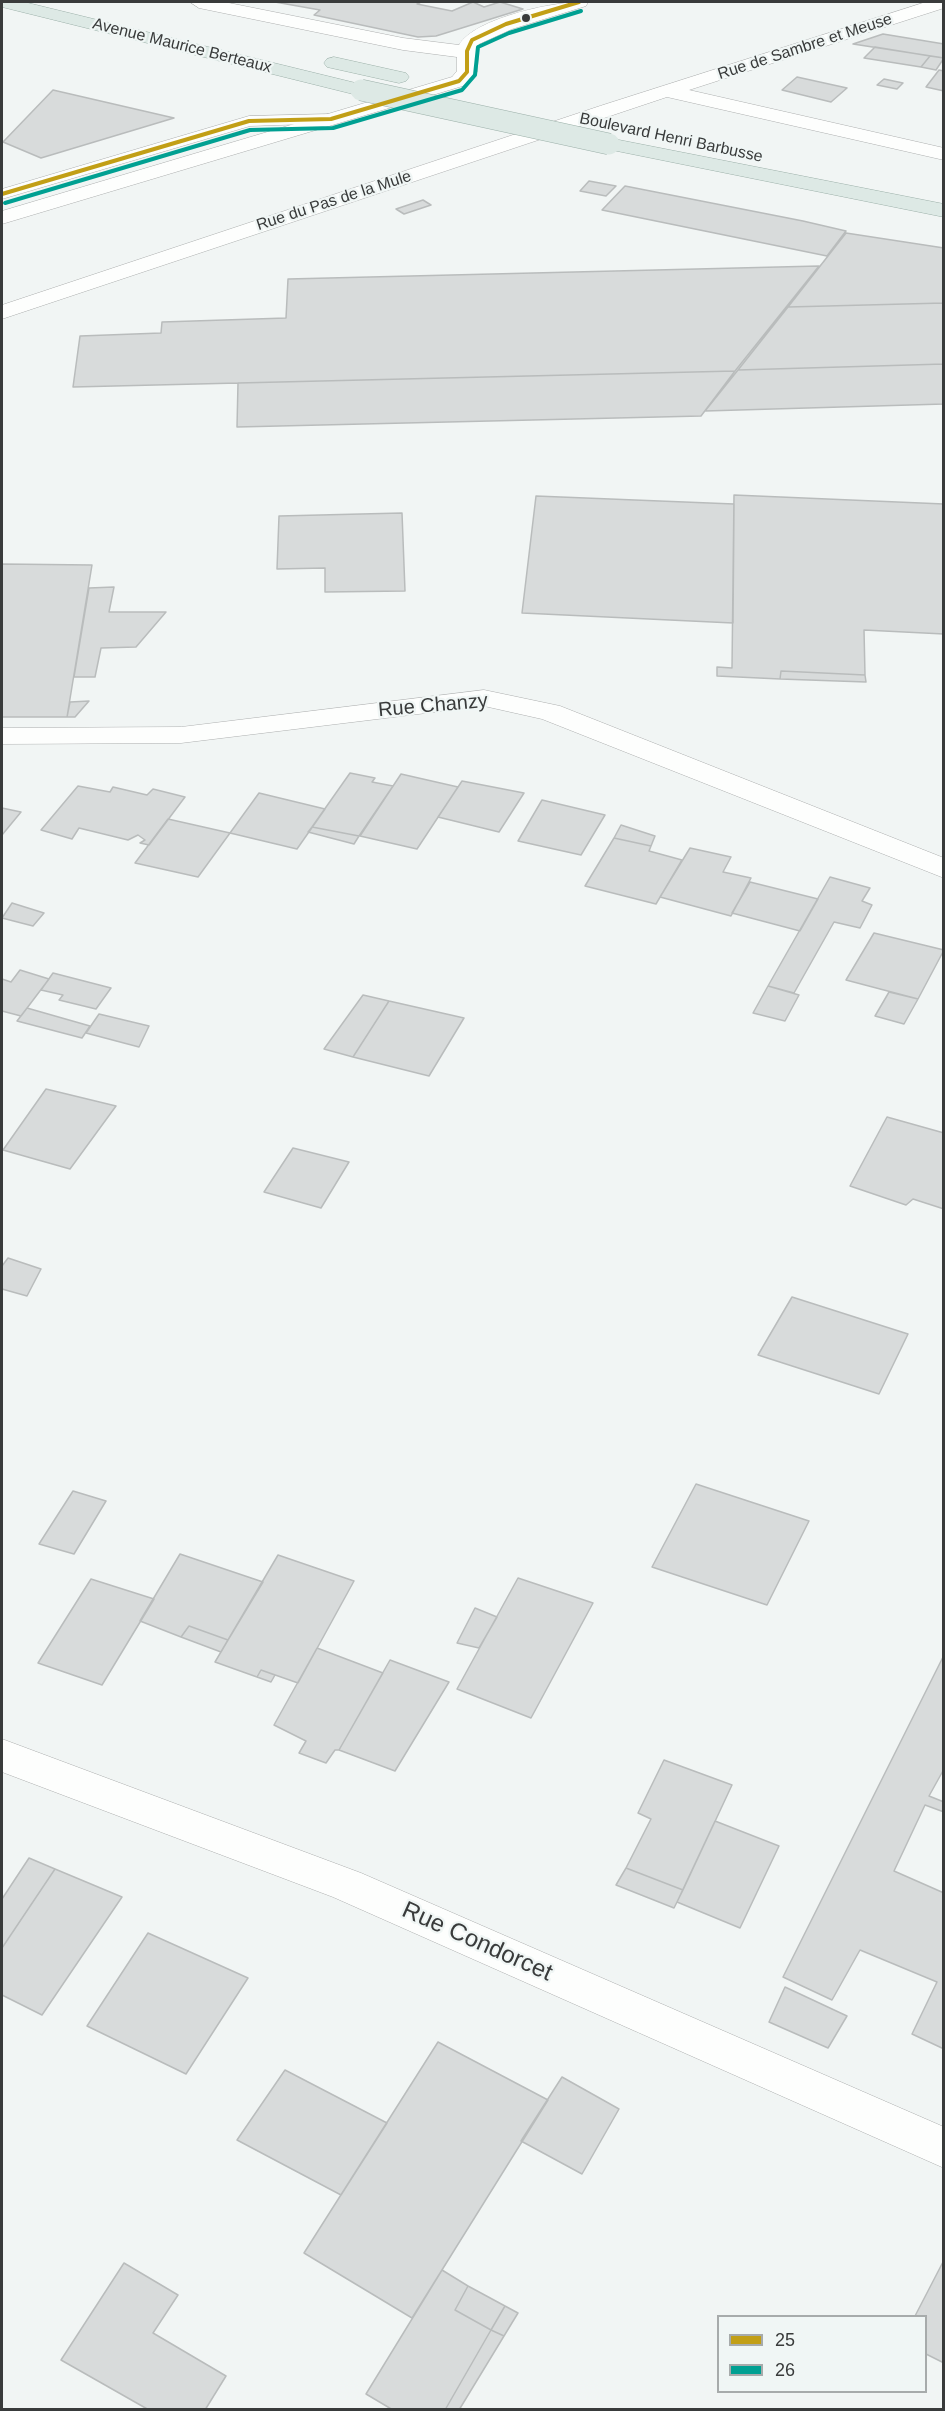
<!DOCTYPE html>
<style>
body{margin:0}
#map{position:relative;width:945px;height:2411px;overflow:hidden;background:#f1f5f4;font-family:Arial,sans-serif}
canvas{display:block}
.frame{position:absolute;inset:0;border:3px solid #393b3b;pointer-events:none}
.legend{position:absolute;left:717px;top:2315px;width:210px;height:78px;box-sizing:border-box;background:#f0f6f5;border:2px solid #a7abab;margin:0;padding:8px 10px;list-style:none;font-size:18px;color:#393b3b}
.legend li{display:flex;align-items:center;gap:12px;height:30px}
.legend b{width:30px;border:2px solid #a7abab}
</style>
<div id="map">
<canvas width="945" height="2411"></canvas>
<div class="frame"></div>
<ul class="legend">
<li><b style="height:8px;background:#c29f16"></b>25</li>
<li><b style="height:8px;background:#00a092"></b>26</li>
</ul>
</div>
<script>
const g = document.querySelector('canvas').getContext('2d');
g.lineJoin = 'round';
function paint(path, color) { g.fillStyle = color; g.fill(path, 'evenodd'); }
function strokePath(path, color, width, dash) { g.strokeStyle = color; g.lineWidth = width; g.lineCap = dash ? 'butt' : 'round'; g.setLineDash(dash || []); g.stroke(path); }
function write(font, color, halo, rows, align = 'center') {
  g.font = font + ' Arial,sans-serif'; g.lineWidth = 4.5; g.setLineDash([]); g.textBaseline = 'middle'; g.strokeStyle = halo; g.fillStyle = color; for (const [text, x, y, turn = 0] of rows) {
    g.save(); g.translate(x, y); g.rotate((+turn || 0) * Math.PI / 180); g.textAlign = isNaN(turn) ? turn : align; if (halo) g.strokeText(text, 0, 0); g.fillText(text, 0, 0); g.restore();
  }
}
const building = new Path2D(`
 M275 2H421L417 4 452 11 473 2 484 7 500 2 523 9 436 36 418 37 314 15 320 10Z
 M883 34 944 44V58L853 44Z
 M875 47 930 56 921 67 864 58Z
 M930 56 944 58 936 70 921 67Z
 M939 70 944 71V91L926 87Z
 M797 77 847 88 831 102 782 90Z
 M884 79 903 83 897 89 877 85Z
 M53 90 174 118 41 158 3 142Z
 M589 181 616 186 606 196 580 191Z
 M625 186 803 221 846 231 827 256 602 210Z
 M423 200 431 205 404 214 396 209Z
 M846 233 944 248V303L788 307Z
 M819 266 735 371 73 387 80 336 161 333 162 322 286 318 288 279Z
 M944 303V364L738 370 788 307Z
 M944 364V404L705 411 738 370Z
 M735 371 701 416 237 427 238 383Z
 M734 495 944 504V634L864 630 865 675 781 671 780 679 717 676V667L732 668Z
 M536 496 734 504 733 623 522 613Z
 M402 513 405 591 325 592V568L277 569 279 516Z
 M2 564 92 565 67 717H2Z
 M114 587 109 612H166L136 647 101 648 95 677H74L89 588Z
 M781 671 865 675 866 682 780 679Z
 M89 701 75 717H67L70 702Z
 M350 773 375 778 372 782 393 786 359 836 312 827Z
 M401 774 458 787 417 849 360 836Z
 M462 781 524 793 499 832 438 817Z
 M78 786 110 792 113 787 147 795 153 789 185 797 149 845 140 843 145 840 138 835 128 840 79 828 72 839 41 830Z
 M259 793 325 809 297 849 230 833Z
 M542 800 605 815 581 855 518 841Z
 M2 808 21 812 2 835Z
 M168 819 230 833 198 877 135 863Z
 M621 825 655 836 651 846 614 838Z
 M312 827 359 836 354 844 308 832Z
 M614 838 651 846 649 851 682 860 656 904 585 886Z
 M690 848 731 857 723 872 751 878 731 916 660 897Z
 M830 877 870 888 862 901 872 905 860 928 834 922 794 993 768 986Z
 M750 882 818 899 800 931 732 913Z
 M12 903 44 913 33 926 2 918Z
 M874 933 944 950 918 999 846 980Z
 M20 970 49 979 21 1016 2 1011V979L11 982Z
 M53 973 111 988 96 1009 59 1000 63 995 41 990Z
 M768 986 799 995 785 1021 753 1013Z
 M889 992 918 999 904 1024 875 1016Z
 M363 995 389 1001 353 1057 324 1049Z
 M389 1001 464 1018 429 1076 353 1057Z
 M27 1008 90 1026 82 1038 17 1021Z
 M99 1014 149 1026 139 1047 86 1033Z
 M46 1089 116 1106 70 1169 3 1150Z
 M887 1117 944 1133V1209L913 1199 906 1205 850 1186Z
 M293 1148 349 1162 321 1208 264 1192Z
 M8 1258 41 1269 27 1296 2 1289V1266Z
 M792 1297 908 1334 879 1394 758 1355Z
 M696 1484 809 1521 767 1605 652 1567Z
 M73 1491 106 1501 74 1554 39 1544Z
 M180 1554 263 1582 228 1640 189 1626 181 1637 140 1621Z
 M278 1555 354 1581 298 1683 261 1670 257 1677 215 1662Z
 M518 1578 593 1603 531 1718 457 1689Z
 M91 1579 154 1599 102 1685 38 1663Z
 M475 1608 497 1617 479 1648 457 1643Z
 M189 1626 228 1640 221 1652 181 1637Z
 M317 1648 383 1673 339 1750H335L326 1763 299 1753 306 1741 274 1725Z
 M944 1655V1769L929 1796 944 1802V1812L925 1805 894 1871 944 1893V2049L912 2034 937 1982 860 1950 832 2000 783 1977Z
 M390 1660 449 1682 395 1771 339 1750Z
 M261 1670 275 1675 271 1682 257 1677Z
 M664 1760 732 1785 683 1890 626 1868 651 1819 638 1813Z
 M715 1821 779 1846 740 1928 677 1902Z
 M29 1858 55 1869 2 1948V1899Z
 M626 1868 683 1890 674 1908 616 1885Z
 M55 1869 122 1897 42 2015 2 1995V1948Z
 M148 1933 248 1978 186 2074 87 2026Z
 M785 1987 847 2016 828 2048 769 2022Z
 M438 2042 548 2100 412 2318 304 2253Z
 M285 2070 387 2123 341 2195 237 2140Z
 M562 2077 619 2109 582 2174 521 2141Z
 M944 2260V2363L926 2354V2316H915Z
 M124 2263 178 2295 153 2333 226 2376 205 2410H149L61 2360Z
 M442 2270 468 2286 455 2310 491 2330 445 2410H393L366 2394Z
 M468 2286 505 2306 491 2330 455 2310Z
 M505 2306 518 2313 504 2336 491 2330Z
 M491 2330 504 2336 459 2410H445Z`);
paint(building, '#d8dbdb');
strokePath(building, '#b9bcbc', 1.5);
const service = new Path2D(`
 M331 114 337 115 339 119 337 123 250 126 2 199V189L249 116Z`);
const minor = new Path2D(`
 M190 2H224L403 38 459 45C474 18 559 0 588 2L586 6 512 29 479 44 477 72 466 85 2 224V211L452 77 457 71V57L403 50 199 8Z
 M926 2H944V8L689 90 944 148V160L667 97 2 319V305L600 106Z
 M484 690 560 706 944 858V878L542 719 484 706 181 743 2 744V728L181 727Z
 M2 1739 361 1873 944 2127V2168L333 1897 2 1772Z`);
const primary = new Path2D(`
 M2 2H24L368 86 371 90 368 94 361 96 2 7Z
 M334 57 406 73 409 77 406 81 399 83 327 67 324 63 327 59Z
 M609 138 944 204V217L602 148 599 144 602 140Z`);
strokePath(service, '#adafaf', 1);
strokePath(minor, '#adafaf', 1);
strokePath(primary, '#9cb0a9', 1);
paint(service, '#fdfefd');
paint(minor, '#fdfefd');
paint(primary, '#dde9e5');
const primaryBridge = new Path2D(`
 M361 90 609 144`);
strokePath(primaryBridge, '#9cb0a9', 22, []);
strokePath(primaryBridge, '#dde9e5', 21);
strokePath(new Path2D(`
 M2 194 249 121 331 119 459 81 467 72V51L472 40 506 24 579 2`), '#c29f16', 4);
strokePath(new Path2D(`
 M5 203 250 130 333 128 462 90 475 75 478 47 509 33 581 11`), '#00a092', 4);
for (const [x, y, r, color] of [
 [526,18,5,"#393b3b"]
]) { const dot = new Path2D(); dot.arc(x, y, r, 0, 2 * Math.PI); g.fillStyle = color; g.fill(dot); strokePath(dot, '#f0f6f5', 2); }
write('16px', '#393b3b', '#f0f6f5', [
 ["Avenue Maurice Berteaux",182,46,14],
 ["Rue de Sambre et Meuse",805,47,-18],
 ["Boulevard Henri Barbusse",671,138,12],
 ["Rue du Pas de la Mule",334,201,-18]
]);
write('20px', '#393b3b', '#f0f6f5', [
 ["Rue Chanzy",433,706,-5]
]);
write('24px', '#393b3b', '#f0f6f5', [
 ["Rue Condorcet",477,1942,24]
]);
</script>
